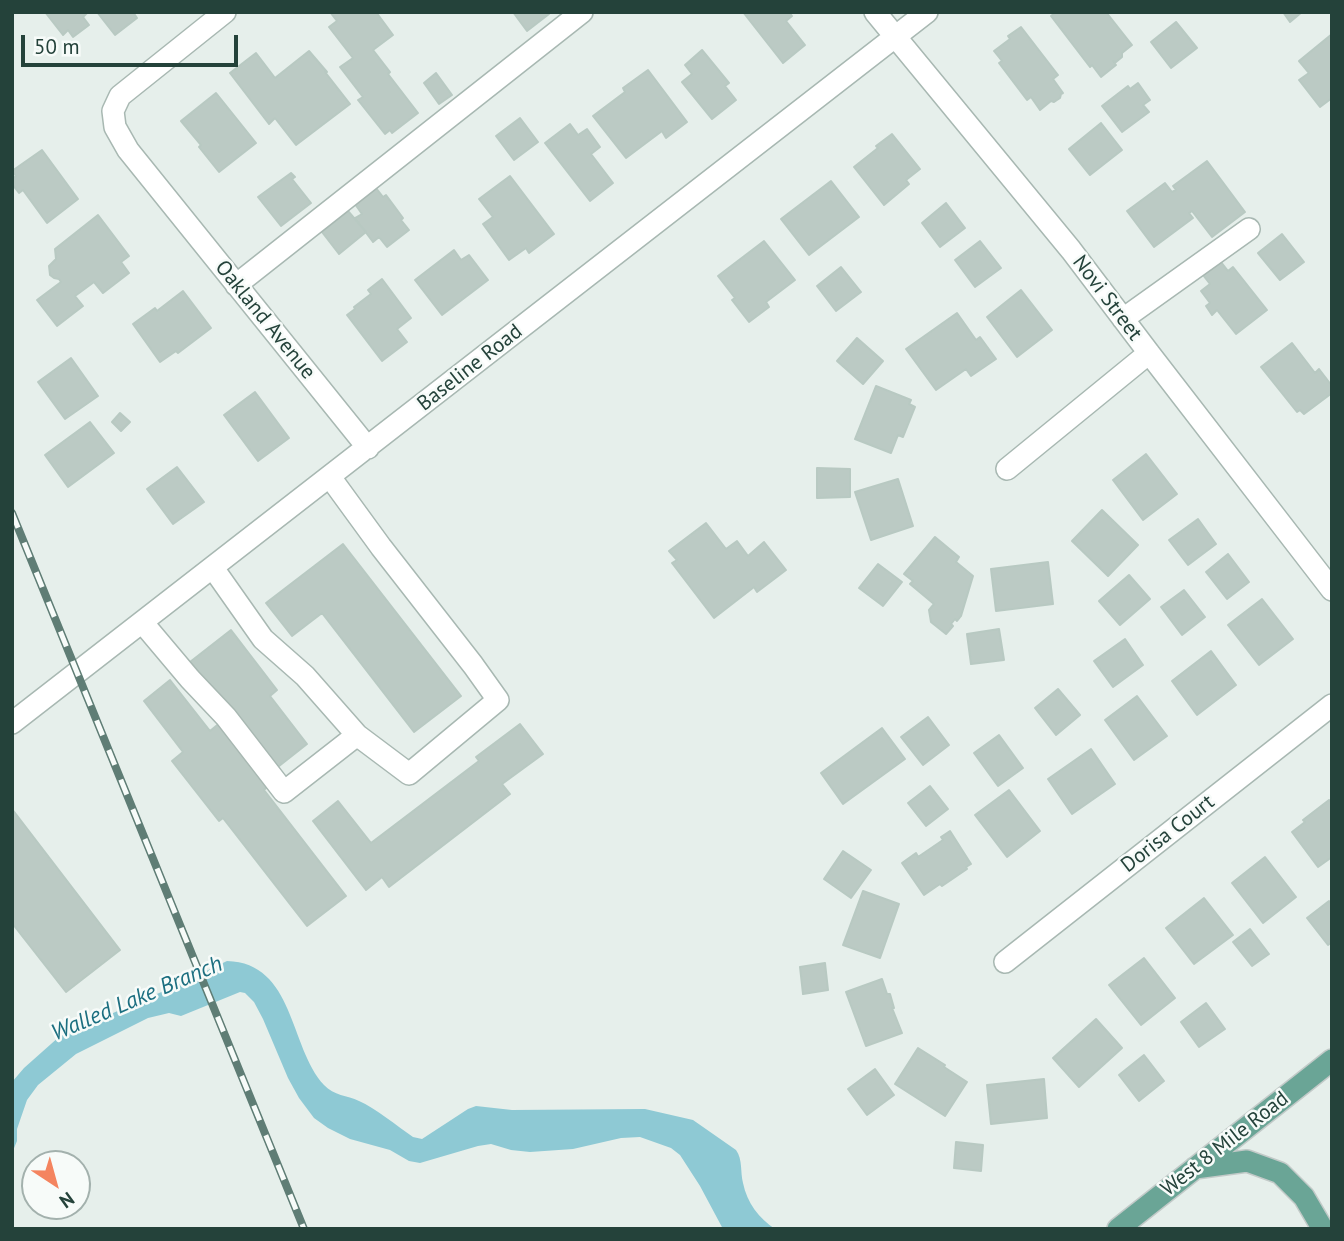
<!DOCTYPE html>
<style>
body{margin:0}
#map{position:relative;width:1344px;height:1241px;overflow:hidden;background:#e6efeb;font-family:"PT Sans",sans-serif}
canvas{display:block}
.frame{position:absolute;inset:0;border:14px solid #24423a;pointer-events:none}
.north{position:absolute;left:21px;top:1150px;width:70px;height:70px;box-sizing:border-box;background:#f7fbf9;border:2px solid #a3b1ad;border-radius:50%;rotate:144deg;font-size:19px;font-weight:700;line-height:28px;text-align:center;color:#24423a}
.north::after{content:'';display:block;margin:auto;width:24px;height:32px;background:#f4845f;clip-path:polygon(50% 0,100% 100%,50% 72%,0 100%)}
.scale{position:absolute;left:21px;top:35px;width:217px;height:32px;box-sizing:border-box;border:4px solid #24423a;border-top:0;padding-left:9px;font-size:21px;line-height:24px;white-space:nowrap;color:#24423a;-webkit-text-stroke:5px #f7fbf9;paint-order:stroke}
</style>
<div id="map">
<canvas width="1344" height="1241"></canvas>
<div class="frame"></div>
<div class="north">N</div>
<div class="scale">50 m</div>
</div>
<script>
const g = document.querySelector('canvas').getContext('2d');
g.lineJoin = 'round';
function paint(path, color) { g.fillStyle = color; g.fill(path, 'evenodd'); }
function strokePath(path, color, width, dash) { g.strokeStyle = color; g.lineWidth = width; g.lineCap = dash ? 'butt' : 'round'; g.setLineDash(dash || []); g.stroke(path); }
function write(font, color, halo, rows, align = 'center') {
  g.font = font + ' "PT Sans",sans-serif'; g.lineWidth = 5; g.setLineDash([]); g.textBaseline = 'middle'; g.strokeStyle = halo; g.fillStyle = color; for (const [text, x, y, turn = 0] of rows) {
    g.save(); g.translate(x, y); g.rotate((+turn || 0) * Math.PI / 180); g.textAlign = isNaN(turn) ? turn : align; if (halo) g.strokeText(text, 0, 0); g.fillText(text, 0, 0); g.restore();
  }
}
paint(new Path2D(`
 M227 961C295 963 289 1047 324 1085 334 1096 347 1095 359 1101 375 1108 397 1126 413 1137L422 1139 468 1109 476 1106 512 1110 645 1109 693 1120 736 1150C743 1160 740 1172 743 1183 747 1203 759 1218 775 1229H723L700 1186 680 1155 671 1148 640 1137 621 1138 573 1149 530 1152 511 1150 491 1144 478 1146 420 1163 409 1161 390 1150 350 1139 328 1128 314 1118 299 1098 288 1078 263 1019 254 1002 245 993 240 992 181 1016 169 1013 148 1018 76 1054 38 1085 27 1100 17 1129V1141L12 1153V1082L24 1068 60 1036 173 987Z`), '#8ec9d4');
const building = new Path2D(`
 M45 12H88L83 17 89 25 73 37 68 30 63 35Z
 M97 12H133L137 18 115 35Z
 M330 12H376L393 35 373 50 390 72 388 74 418 113 392 133 390 130 385 134 358 100 363 97 340 67 353 58 329 27 337 21Z
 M513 12H548L549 14 527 31Z
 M743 12H789L792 16 786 21 805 45 783 63Z
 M1056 12H1106L1132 45 1122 53V57L1116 62 1113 61 1116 65 1101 77 1092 65 1090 67 1051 16Z
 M1283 12H1302L1290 22Z
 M1176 22 1197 48 1171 68 1151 42Z
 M1021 27 1058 75 1053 79 1063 93 1061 94 1060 98 1054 102 1051 101 1040 110 1031 97 1027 100 999 63 1002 61 994 51 1010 39 1008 36Z
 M1332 34V98L1320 107 1299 80 1309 73 1299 61Z
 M702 50 729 83 725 86 736 100 712 119 682 82 692 74 685 65Z
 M309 51 327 72H325L350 104 296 145 275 118 269 124 230 73 256 53 275 78Z
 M648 70 687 122 666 138 662 131 626 158 593 116 625 92 623 88Z
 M436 73 452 95 439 104 424 83Z
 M1138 83 1150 100 1143 105 1149 112 1122 132 1102 106 1128 86 1130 89Z
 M216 93 256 143 219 172 199 147 201 145 181 121Z
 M520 118 538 142 514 160 496 136Z
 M1101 123 1122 150 1090 175 1069 149Z
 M570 124 578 135 587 129 600 147 591 154 613 183 590 201 545 143Z
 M892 134 920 169 906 180 909 184 884 205 854 167 878 148 876 146Z
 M42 150 78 199 47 223 23 190 19 193 12 184V179L16 176 12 171Z
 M1207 161 1245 212 1212 237 1192 211 1189 213 1193 218 1154 247 1127 211 1165 183 1172 192 1176 190 1173 186Z
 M291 173 295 177 292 179 311 203 281 226 258 197Z
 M510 176 554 234 529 253 526 248 509 260 483 224 493 217 479 199Z
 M831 181 859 217 809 255 781 219Z
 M376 188 383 197 386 195 403 218 401 220 409 230 387 247 379 237 373 242 355 218 362 214 355 204Z
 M946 203 965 228 940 247 922 223Z
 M348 211 366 232 339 254 322 232Z
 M98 215 129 256 121 262 129 273 103 293 94 282 75 296 83 306 57 326 37 300 61 282 59 279 54 278 50 275 49 266 56 259 55 249Z
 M1282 234 1304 262 1280 280 1258 253Z
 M764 241 795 280 766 302 769 307 749 322 732 300 735 298 718 276Z
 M980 241 1001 268 975 287 955 260Z
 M454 250 461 260 469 255 488 280 442 315 415 280Z
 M1221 262 1228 271 1233 267 1267 310 1236 334 1217 310 1212 315 1206 306 1210 303 1201 291 1210 284 1203 275Z
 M841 267 861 292 836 311 817 286Z
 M382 279 411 318 397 329 407 342 382 361 347 315 355 309 354 307 371 294 368 290Z
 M1021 290 1052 330 1017 357 987 317Z
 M183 291 211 328 178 353 176 351 160 362 133 324 155 308 157 311Z
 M957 313 976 340 980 337 996 359 971 376 966 369 936 390 906 349Z
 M857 338 883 361 863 384 837 361Z
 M1292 343 1315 373 1319 369 1332 386V393L1304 414 1300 410 1297 412 1261 367Z
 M71 358 98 396 65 419 38 382Z
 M876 386 911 400 909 404 915 407 903 437 898 435 891 453 855 439Z
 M255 392 289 438 258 461 224 415Z
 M120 413 130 422 121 431 112 422Z
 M90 422 114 453 68 487 45 455Z
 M1146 454 1177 494 1143 520 1113 480Z
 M177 467 204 502 173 524 147 489Z
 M817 468 850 469V497L817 498Z
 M898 479 913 526 871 540 855 492Z
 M1102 510 1138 545 1108 576 1072 541Z
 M1198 519 1216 544 1188 565 1169 540Z
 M706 523 726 549 737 541 748 556 764 542 786 570 757 592 754 587 714 618 672 563 677 560 669 551Z
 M935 537 959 557 956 562 973 576 961 616 957 621 955 619 951 624 953 626 946 634 931 622 929 610 934 604 910 584 913 581 904 574Z
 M343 544 461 696 414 732 322 613 292 636 266 603Z
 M1228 554 1249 582 1227 599 1206 572Z
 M1048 562 1053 604 996 611 991 569Z
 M878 564 902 582 883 606 859 588Z
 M1129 575 1150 599 1120 625 1099 601Z
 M1184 590 1205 617 1182 635 1161 607Z
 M1262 599 1293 639 1259 665 1228 625Z
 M999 629 1004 660 971 664 967 634Z
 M231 630 277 690 270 696 307 744 274 770 190 662Z
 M1125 639 1143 665 1113 687 1094 661Z
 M1211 651 1236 685 1197 715 1172 681Z
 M170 680 210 731 221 722 269 785 264 790 346 896 307 926 223 818 219 821 172 761 183 752 144 701Z
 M1058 689 1080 715 1056 735 1035 708Z
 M1137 696 1167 736 1134 760 1105 720Z
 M928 717 949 745 923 765 901 737Z
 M520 724 543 754 502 784 510 794 389 887 382 877 366 890 313 821 338 801 371 843 479 761 476 757Z
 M882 728 905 759 843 804 821 773Z
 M999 735 1023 768 998 786 974 753Z
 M1091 749 1115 784 1072 814 1048 779Z
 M930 786 948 809 926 826 908 803Z
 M1009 790 1040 831 1007 857 975 815Z
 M1329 800 1332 803V857L1318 867 1292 832 1305 822 1303 820Z
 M12 809 120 950 66 992 12 923Z
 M950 831 971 864 966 867 967 869 942 886 940 884 924 895 902 863 916 853 918 857 943 840 941 837Z
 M843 851 871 870 851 898 824 879Z
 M1265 857 1296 897 1263 923 1232 883Z
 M863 891 899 904 880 958 843 945Z
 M1204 898 1233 935 1194 964 1166 928Z
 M1329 901 1332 905V942L1328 945 1307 918Z
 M1250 929 1269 954 1252 966 1233 942Z
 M1144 958 1175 998 1141 1025 1109 985Z
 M825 963 828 990 803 994 800 967Z
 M882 979 887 994H890L894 1008H892L902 1033 866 1046 846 992Z
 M1206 1003 1225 1029 1199 1047 1181 1022Z
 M1096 1019 1122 1048 1079 1087 1053 1058Z
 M918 1048 945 1065 944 1067 967 1082 945 1116 895 1084Z
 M1144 1055 1164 1081 1139 1101 1119 1075Z
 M875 1069 894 1095 867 1115 848 1089Z
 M1044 1079 1047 1118 991 1124 987 1085Z
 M956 1142 983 1145 981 1171 954 1168Z`);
paint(building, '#bbcac4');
strokePath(building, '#b8c9c2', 2);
const minor = new Path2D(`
 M225 12 120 96 113 111 115 127 128 150 368 448
 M875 12 1071 250 1149 353 1332 590
 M236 285 582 12
 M1123 319 1249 229
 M1007 469 1149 353
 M330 477 381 547 473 665 498 700 409 774 357 735
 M142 622 190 679 226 717 284 792 357 735 305 676 263 639 213 568
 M12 723 927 12
 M1005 962 1332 705`);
const major = new Path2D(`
 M1195 1168 1247 1161 1280 1173 1304 1197 1321 1226V1229
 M1118 1229 1332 1060`);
strokePath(minor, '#a8b8b2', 24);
strokePath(major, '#c2cac8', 24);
strokePath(minor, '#fff', 21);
strokePath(major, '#6aa596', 21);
const rail = new Path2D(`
 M12 513 304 1229`);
strokePath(rail, '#5f7d75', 8);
strokePath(rail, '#f7fbf9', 5, [16]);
write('21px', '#24423a', '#f7fbf9', [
 ["Novi Street",1107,298,53],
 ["Oakland Avenue",265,320,51],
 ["Baseline Road",470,368,-38],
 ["Dorisa Court",1168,834,-38],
 ["West 8 Mile Road",1225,1144,-38]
]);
write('italic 23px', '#1c6f80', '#f7fbf9', [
 ["Walled Lake Branch",137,999,-23]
]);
</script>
